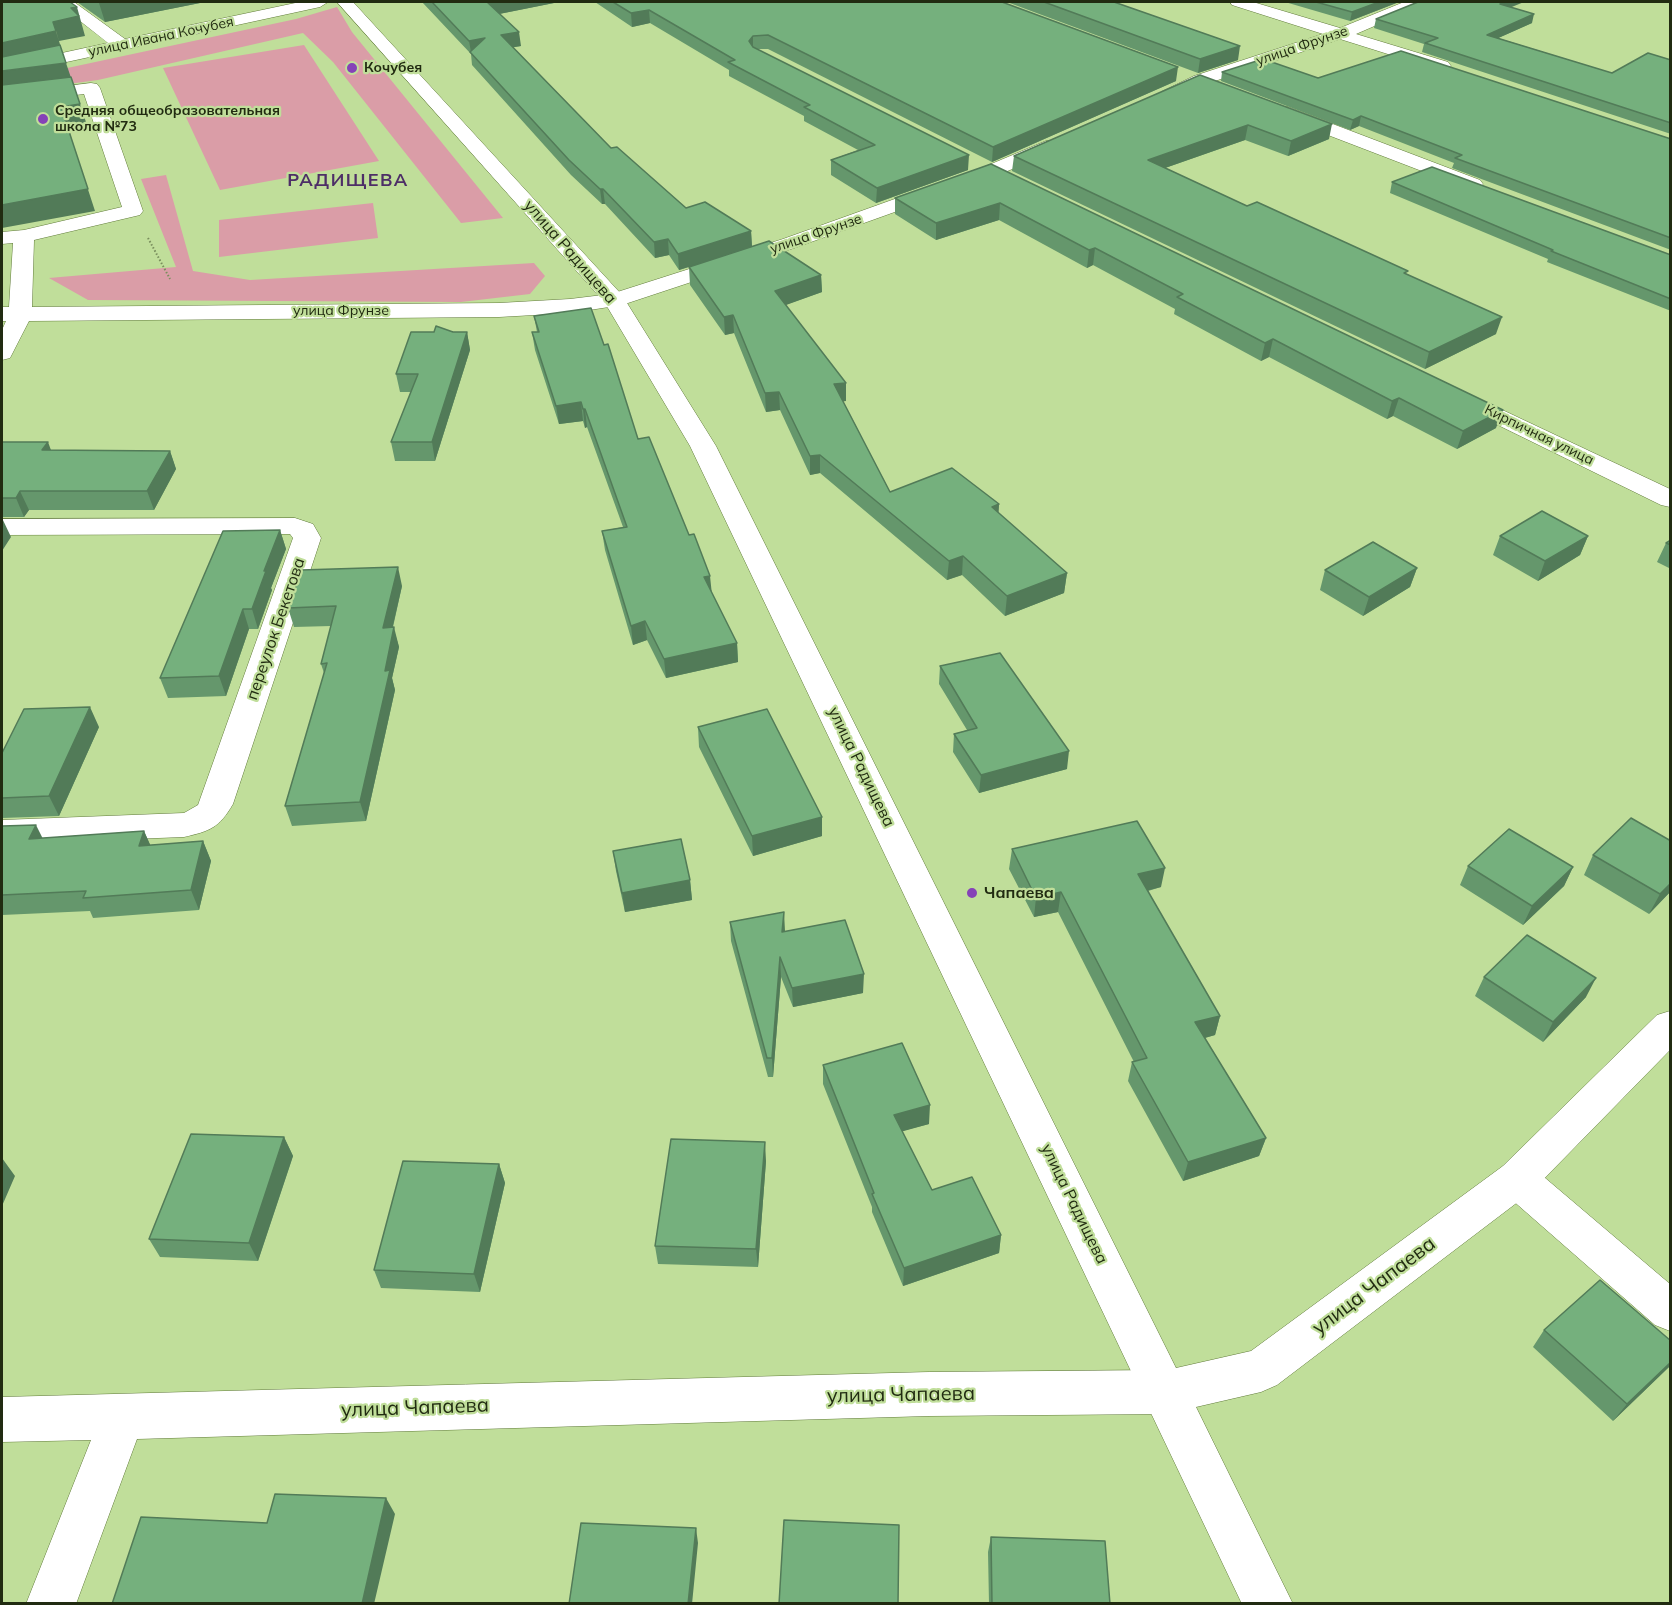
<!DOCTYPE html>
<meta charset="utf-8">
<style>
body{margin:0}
#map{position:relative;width:1672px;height:1605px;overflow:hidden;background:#c0de9a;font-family:Mulish,sans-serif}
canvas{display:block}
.frame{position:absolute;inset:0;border:3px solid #212b11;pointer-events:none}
</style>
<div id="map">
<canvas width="1672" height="1605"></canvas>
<div class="frame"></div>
</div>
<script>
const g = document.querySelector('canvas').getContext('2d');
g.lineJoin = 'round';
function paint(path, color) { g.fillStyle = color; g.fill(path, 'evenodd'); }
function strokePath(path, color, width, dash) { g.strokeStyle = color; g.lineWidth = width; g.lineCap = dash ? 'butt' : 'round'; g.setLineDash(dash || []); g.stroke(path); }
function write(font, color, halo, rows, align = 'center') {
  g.font = font + ' Mulish,sans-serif'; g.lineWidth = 4.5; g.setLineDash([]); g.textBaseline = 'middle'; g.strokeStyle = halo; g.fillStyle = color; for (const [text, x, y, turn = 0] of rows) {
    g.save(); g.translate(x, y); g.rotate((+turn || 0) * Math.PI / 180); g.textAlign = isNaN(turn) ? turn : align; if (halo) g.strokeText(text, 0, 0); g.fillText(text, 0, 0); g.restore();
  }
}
paint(new Path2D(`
 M337 7 352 32 503 218 461 223 333 62 303 33 98 80 2 93V82L296 19Z
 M304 45 379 161 220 190 163 68Z
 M166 175 193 271 250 280 534 263 545 276 530 294 461 302 88 300 49 278 176 267 141 179Z
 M373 203 378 238 219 257V220Z`), '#da9da7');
const minor = new Path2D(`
 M56 2H74L125 39 300 2H328L320 7 2 76V66L108 43Z
 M1230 2H1253L1340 28 1404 2H1425L1423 5 1356 34 1448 62 1451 66 1448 70 1442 71 1340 39 1206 84 1173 100H1161L1158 96 1161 92 1194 76 1323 34 1232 5Z
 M91 83 97 84 100 88 143 211 140 215 34 240 32 307 499 303 570 299 611 294 783 239 984 167 1046 141H1060L1063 145 1060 149 998 175 797 247 622 305 570 313 499 317 29 321 10 358 2 360V330L6 321H2V307H9L13 243 2 244V232L24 230 122 207 84 94 2 104V94Z
 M1288 107 1480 180 1483 184 1480 188H1466L1281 117 1279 113 1281 109Z
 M1460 390 1670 489V507L1661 505 1451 402 1448 397 1451 392Z
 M295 518 313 524 321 538 233 804C219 828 210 831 184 837L2 844V820L184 813 198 805 293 538 290 534 2 535V519Z
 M1517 1161 1531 1166 1670 1284V1331L1655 1325 1503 1192 1497 1179 1503 1166Z
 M1166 1370 1182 1376 1189 1392 1182 1408 1166 1414 929 1416 137 1439 76 1604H26L91 1440 2 1442V1397L929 1372Z`);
const major = new Path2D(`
 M337 2H353L622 295 716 446 1176 1368 1251 1351 1503 1166 1657 1015 1670 1011V1050L1531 1192 1277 1385 1261 1392 1196 1407 1293 1604H1242L690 446 605 303Z`);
strokePath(minor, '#617b3b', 1);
strokePath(major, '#617b3b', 1);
strokePath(new Path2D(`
 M148 238 170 279`), '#798e5d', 2, [1.5, 2]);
paint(minor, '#fff');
paint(major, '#fff');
paint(new Path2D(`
 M77 2H205L105 22Z
 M422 2H559L499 14 521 46 513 47 611 148 686 208 751 231 752 247 679 270 669 255 655 258 605 204H602L571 175 472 65 471 54Z
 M595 2H1002L1176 81 992 162 768 49H758L968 170 876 203 831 175V160L858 150 804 121V116L729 76V70L650 23 632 27Z
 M1007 2H1114L1238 60 1198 73Z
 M1285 2H1399L1350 21Z
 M1511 7 1532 23 1498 38 1612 73 1671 60V134L1422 52 1424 44 1374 28 1376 19Z
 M1222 72 1318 78 1671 139V250L1452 168 1454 163 1359 126 1350 130 1221 81Z
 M1200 75 1329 139 1288 156 1245 140 1165 168 1247 206 1407 274 1496 334 1425 369 1012 171 1014 156Z
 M991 164 1496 428 1457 449 1393 416 1387 419 1269 357 1261 361 1174 314 1175 309 1093 265 1087 268 999 220 936 240 895 214V198Z
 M1392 182 1671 255V311L1547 262 1548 259 1390 193Z
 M689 267 821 275 822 292 785 305 846 401H843L890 492 999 504 998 513 1067 573 1064 593 1005 616 962 575 947 580 820 473 810 475 780 410 766 412 734 333 725 335 690 285Z
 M534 316 604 345 638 439 711 592 737 643 738 662 666 678 647 640 633 645 605 550 602 531 623 527 587 427 585 428 583 421 559 424 535 350 532 332H537Z
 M453 332H467L470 350 435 461H395L391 442 411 392H400L396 374Z
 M2 442 51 450 170 451 176 469 154 510H29L24 517H2Z
 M280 530 286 549 271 588 272 590 258 629H249L226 696 168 698 160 678Z
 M1500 536H1588L1580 555 1538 581 1493 555Z
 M1671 540V569L1657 562 1666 543Z
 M1417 568 1410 587 1363 616 1320 590 1325 570Z
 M402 586 393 627 399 647 392 678 395 690 366 821 292 826 285 806 324 673 321 664 331 626 294 627 288 608Z
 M940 666 1067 769 979 793 953 752 954 734 967 730 939 684Z
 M99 727 59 816 2 818V753Z
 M698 727 822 836 753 856 699 747Z
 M2 826 43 838 144 831 150 845 203 841 211 861 199 910 93 918 90 911 2 915Z
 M1671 841V891L1649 914 1584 875 1593 855Z
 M1012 849 1161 887 1148 891 1220 1016 1215 1035 1205 1038 1266 1138 1259 1156 1183 1181 1128 1081 1132 1062H1134L1058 912 1034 917 1009 869Z
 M613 851 690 880 692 900 625 912 616 871Z
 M1468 866 1573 867 1564 886 1523 925 1460 885Z
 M730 922 785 931 863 993 793 1007 781 977 773 1077H768L731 941Z
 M1484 977 1586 997 1543 1042 1475 996Z
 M823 1065 929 1124 902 1131 932 1190 1001 1235 999 1253 903 1286 872 1212V1207L823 1084Z
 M284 1137 293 1156 258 1261 160 1257 149 1239Z
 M766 1161 758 1267 658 1264 655 1246Z
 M499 1164 505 1183 480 1292 381 1288 374 1270Z
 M1544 1330 1671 1341V1365L1613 1421 1533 1347Z
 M991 1537 1110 1604H989L988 1552Z`), '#65976c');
paint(new Path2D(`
 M106 2H205L105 22 99 3Z
 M487 2H559L489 16Z
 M1379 2H1399L1350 21 1352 12Z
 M1506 2H1524L1497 13 1500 4Z
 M77 7 85 36 59 41 53 22 71 8Z
 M649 10 650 23 632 27 631 13Z
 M1534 14 1532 23 1485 44 1487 35Z
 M56 31 62 51 2 64V43Z
 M519 32 521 46 503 49 501 35Z
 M753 36V50L749 41Z
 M485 38 471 52 469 41Z
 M1240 46 1238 60 1198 73 1200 59Z
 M66 63 87 125 68 128 95 211 2 228V71Z
 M1178 67 1176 81 992 162 993 147Z
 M1361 116 1359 126 1350 130 1353 120Z
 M1332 124 1329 139 1288 156 1291 141Z
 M1248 125 1245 140 1145 175 1148 160Z
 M969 155 968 170 876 203 877 188Z
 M600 189H603L605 204H602Z
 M1000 203 999 220 936 240V223Z
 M751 231 752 247 679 270 678 254Z
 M668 239 669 255 655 258 654 242Z
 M1095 248 1093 265 1087 268 1089 250Z
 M821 275 822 292 775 309V291Z
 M733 315 734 333 725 335 724 317Z
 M1502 317 1496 334 1425 369 1429 352Z
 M467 332 470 350 435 461 432 442Z
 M1273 339 1269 357 1261 361 1265 343Z
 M846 383V401L834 403V384Z
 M779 392 780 410 766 412 765 393Z
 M1399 398 1393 416 1387 419 1392 401Z
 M581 402 583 421 559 424 556 406Z
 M583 409H585L587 427 585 428Z
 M1503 410 1496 428 1457 449 1463 431Z
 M48 442 55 461 42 450Z
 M170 451 176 469 154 510 147 491Z
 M820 455V473L810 475V456Z
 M20 491 29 510 24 517 16 498Z
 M999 504 998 523 992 507Z
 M2 518 11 537 2 551Z
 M280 530 286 549 271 588 272 590 258 629 252 609 264 571Z
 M1588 536 1580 555 1538 581 1545 561Z
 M963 556 962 575 947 580 949 561Z
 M398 567 402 586 388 647 383 628Z
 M1417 568 1410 587 1363 616 1369 597Z
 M1067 573 1064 593 1005 616 1007 596Z
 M710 576 712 595 704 577Z
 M243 609 249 629 226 696 219 676Z
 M645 621 647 640 633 645 631 626Z
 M394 627 399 647 392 678 395 690 366 821 360 802 385 671Z
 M737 643 738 662 666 678 664 659Z
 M90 707 99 727 59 816 49 796Z
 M1069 751 1067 769 979 793 981 775Z
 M822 817V836L753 856 752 836Z
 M36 825 46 845 29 839Z
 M144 831 153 851 139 846Z
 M203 841 211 861 199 910 191 890Z
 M1573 867 1564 886 1523 925 1532 906Z
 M1165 868 1161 887 1134 894 1138 874Z
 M690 880 692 900 625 912 622 893Z
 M1671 883V891L1649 914 1660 894Z
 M1061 892 1058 912 1034 917 1036 898Z
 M784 912 785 931 782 932Z
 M780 957 781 977 773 1077 772 1058Z
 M864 974 863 993 793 1007 792 988Z
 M1596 978 1586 997 1543 1042 1553 1022Z
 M1220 1016 1215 1035 1190 1042 1195 1022Z
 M930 1105 929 1124 893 1134 894 1115Z
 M284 1137 293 1156 258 1261 249 1243Z
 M1266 1138 1259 1156 1183 1181 1188 1162Z
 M765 1142 766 1161 758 1267 756 1249Z
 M2 1158 15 1176 2 1206Z
 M499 1164 505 1183 480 1292 474 1274Z
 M1001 1235 999 1253 903 1286 904 1268Z
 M1671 1362V1365L1668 1368 1613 1421 1627 1404Z
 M386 1498 395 1514 374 1604H362Z
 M696 1528 698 1543 692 1604H688Z`), '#527b58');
const building = new Path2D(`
 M2 2H70L77 7 71 8 79 16 53 22 56 31 2 43Z
 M432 2H491H487L519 32 501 35 611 148 617 147 686 208 705 202 751 231 678 254 668 239 654 242 603 189H600L569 160 470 52 485 38 469 41Z
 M613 2H1002L1178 67 993 147 768 35 753 36 749 41 753 47 969 155 877 188 831 160 875 145 804 107 810 105 728 62 735 60 649 10 631 13Z
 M1044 2H1114L1240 46 1200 59Z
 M1316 2H1379L1352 12Z
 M1418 2H1506L1500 4 1534 14 1487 35 1612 73 1648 53 1671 60V123L1425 43 1438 38 1376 19Z
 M60 45 66 63 2 71V57Z
 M1401 51 1671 139V238L1455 158 1462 155 1361 116 1353 120 1222 72 1263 59 1318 78Z
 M1200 75 1332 124 1291 141 1248 125 1148 160 1247 206 1257 202 1408 271 1404 273 1502 317 1429 352 1014 156Z
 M71 77 80 104 61 107 88 189 2 205V85Z
 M991 164 1503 410 1463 431 1399 398 1392 401 1273 339 1265 343 1177 297 1183 294 1095 248 1089 250 1000 203 936 223 895 198Z
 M1432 167 1671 255V299L1551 251 1553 250 1392 182Z
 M769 241 821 275 775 291 846 383 834 384 890 492 952 468 999 504 992 507 1067 573 1007 596 963 556 949 561 820 455 810 456 779 392 765 393 733 315 724 317 689 267Z
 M591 308 604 345 608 344 638 439 649 437 689 535 694 534 710 576 704 577 737 643 664 659 645 621 631 626 602 531 627 527 585 409H583L581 402 556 406 532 332H539L534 316Z
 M436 326 453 332H467L432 442H391L418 374H396L411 332H434Z
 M2 442H48L42 450 170 451 147 491H20L16 498H2Z
 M1542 511 1588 536 1545 561 1500 536Z
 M280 530 264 571H266L252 609H243L219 676 160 678 223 531Z
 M1671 540V545L1666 543Z
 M1373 542 1417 568 1369 597 1325 570Z
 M398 567 383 628 394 627 385 671 390 670 360 802 285 806 327 663 321 664 336 606 288 608 301 570Z
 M1000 653 1069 751 981 775 954 734 977 728 940 666Z
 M90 707 49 796 2 798V753L24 709Z
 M767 709 822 817 752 836 698 727Z
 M1631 818 1671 841V883L1660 894 1593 855Z
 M1137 821 1165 868 1138 874 1220 1016 1195 1022 1266 1138 1188 1162 1132 1062 1147 1058 1061 892 1036 898 1012 849Z
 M36 825 29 839 144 831 139 846 203 841 191 890 83 898 86 891 2 895V826Z
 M1509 829 1573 867 1532 906 1468 866Z
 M681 839 690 880 622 893 613 851Z
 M784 912 782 932 845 920 864 974 792 988 780 957 772 1058H767L730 922Z
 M1527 935 1596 978 1553 1022 1484 977Z
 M902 1043 930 1105 894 1115 932 1190 972 1177 1001 1235 904 1268 872 1194 874 1193 823 1065Z
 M191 1134 284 1137 249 1243 149 1239Z
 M671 1139 765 1142 756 1249 655 1246Z
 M403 1161 499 1164 474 1274 374 1270Z
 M1600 1280 1671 1341V1362L1627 1404 1544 1330Z
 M275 1494 386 1498 362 1604H112L141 1517 267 1523Z
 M784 1520 899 1525 898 1604H779Z
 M581 1523 696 1528 688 1604H569Z
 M991 1537 1105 1541 1110 1604H992Z`);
paint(building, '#75b07d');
strokePath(building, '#527b58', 1.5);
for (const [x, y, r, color] of [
 [352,68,6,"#8542b7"],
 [43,119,6,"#8542b7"],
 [972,893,6,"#8542b7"]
]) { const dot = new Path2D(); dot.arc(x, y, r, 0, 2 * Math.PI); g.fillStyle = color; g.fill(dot); strokePath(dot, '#c0de9a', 2); }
write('14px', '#212b11', '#c0de9a', [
 ["улица Ивана Кочубея",161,37,-12],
 ["улица Фрунзе",1302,46,-19],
 ["улица Фрунзе",816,234,-19],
 ["улица Фрунзе",341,311],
 ["Кирпичная улица",1539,435,26]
]);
write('bold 14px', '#212b11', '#c0de9a', [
 ["Кочубея",364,68],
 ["Средняя общеобразовательная",55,111],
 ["школа №73",55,127]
], 'left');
write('16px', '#212b11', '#c0de9a', [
 ["улица Радищева",570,252,49],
 ["переулок Бекетова",276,629,-71],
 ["улица Радищева",861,767,64],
 ["улица Радищева",1074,1204,64]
]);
write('bold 16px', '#212b11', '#c0de9a', [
 ["Чапаева",984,893]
], 'left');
g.letterSpacing = '1.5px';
write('bold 18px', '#4d2e67', '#c0de9a', [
 ["РАДИЩЕВА",348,181]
]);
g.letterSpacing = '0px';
write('20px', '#212b11', '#c0de9a', [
 ["улица Чапаева",1374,1286,-37],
 ["улица Чапаева",901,1395,-1],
 ["улица Чапаева",415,1408,-2]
]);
</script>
